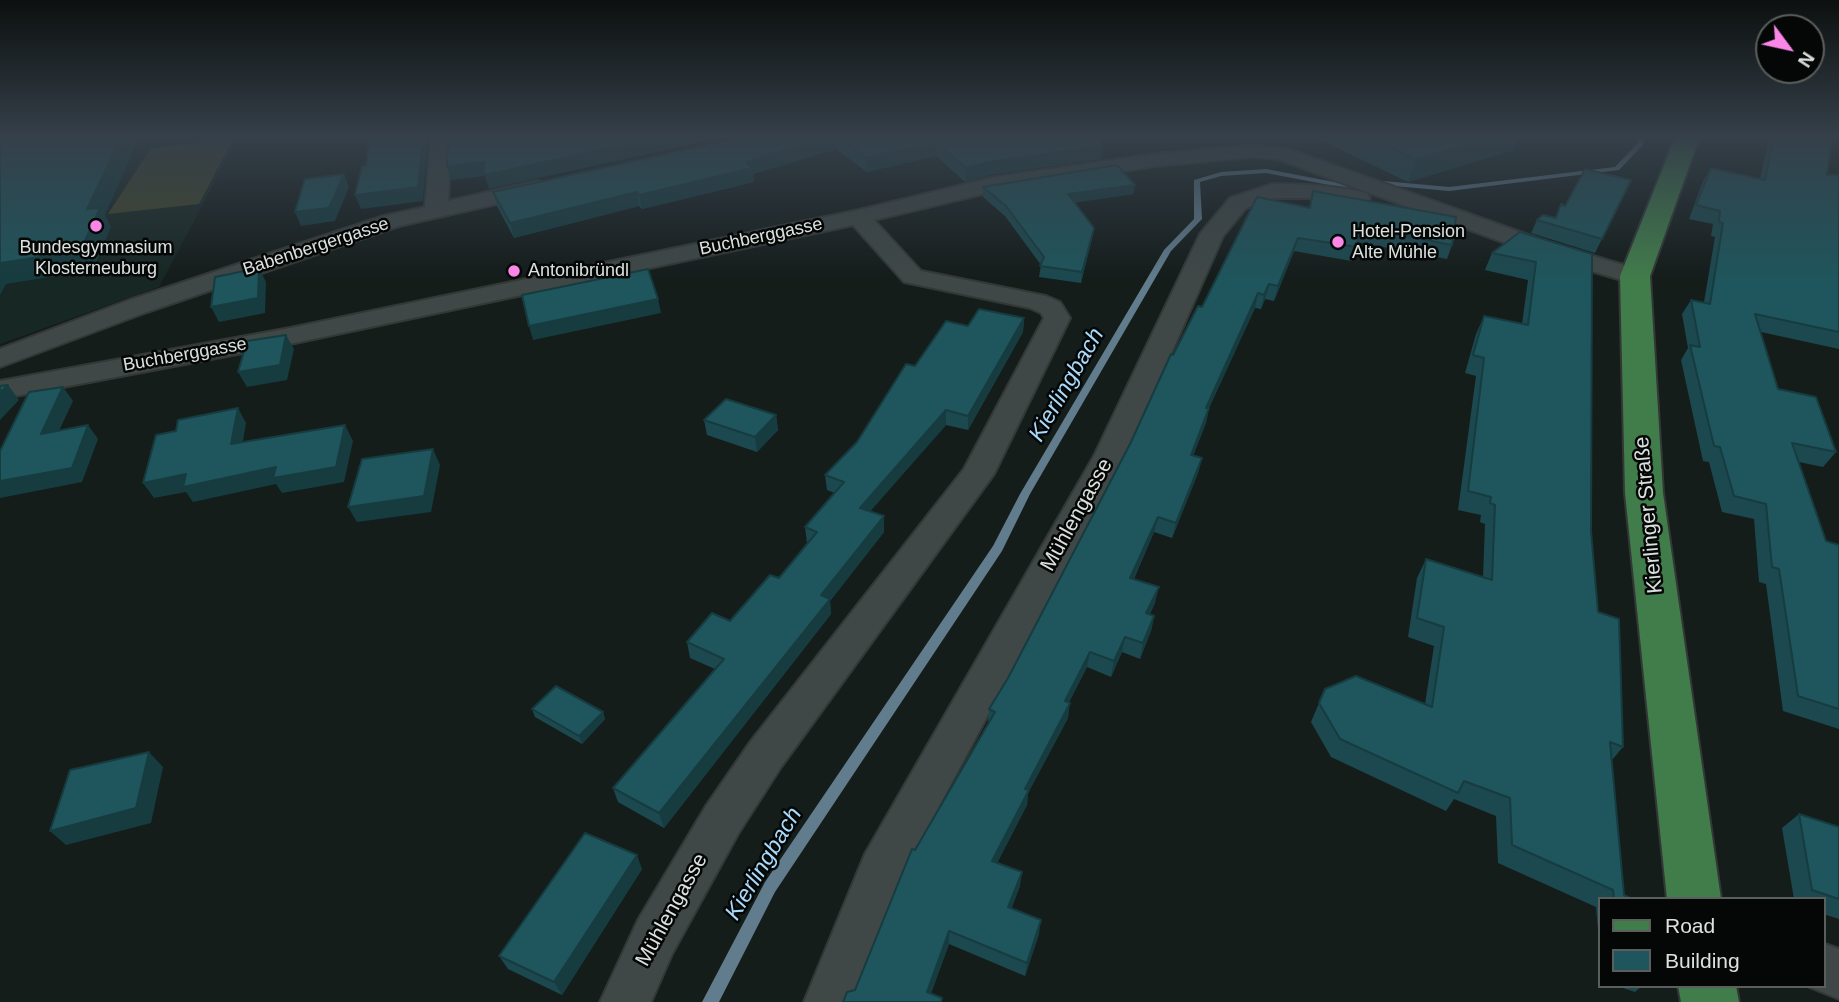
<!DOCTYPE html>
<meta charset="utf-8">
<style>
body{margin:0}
#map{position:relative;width:1839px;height:1002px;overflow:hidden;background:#151d1b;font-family:Arial,sans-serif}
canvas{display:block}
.legend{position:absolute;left:1598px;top:897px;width:228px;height:91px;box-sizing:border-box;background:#040706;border:2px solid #5a5e5d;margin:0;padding:9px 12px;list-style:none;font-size:21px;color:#dbe1df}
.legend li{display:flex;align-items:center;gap:14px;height:35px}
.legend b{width:35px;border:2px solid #5a5e5d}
.north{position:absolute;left:1755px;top:14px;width:70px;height:70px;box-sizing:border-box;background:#040706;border:2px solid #5a5e5d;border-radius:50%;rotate:123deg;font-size:19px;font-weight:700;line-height:28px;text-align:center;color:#dbe1df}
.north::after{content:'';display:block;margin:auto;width:24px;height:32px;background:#fa87e8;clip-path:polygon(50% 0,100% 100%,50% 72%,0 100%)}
</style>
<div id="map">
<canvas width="1839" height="1002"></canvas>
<ul class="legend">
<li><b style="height:9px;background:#417c4b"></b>Road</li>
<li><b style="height:19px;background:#1f555c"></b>Building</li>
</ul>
<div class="north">N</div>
</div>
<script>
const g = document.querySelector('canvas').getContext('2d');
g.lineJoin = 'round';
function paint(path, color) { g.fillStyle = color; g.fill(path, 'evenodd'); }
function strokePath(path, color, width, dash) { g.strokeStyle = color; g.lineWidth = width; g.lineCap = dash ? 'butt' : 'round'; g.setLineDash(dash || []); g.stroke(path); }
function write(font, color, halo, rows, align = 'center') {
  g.font = font + ' Arial,sans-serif'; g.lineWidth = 5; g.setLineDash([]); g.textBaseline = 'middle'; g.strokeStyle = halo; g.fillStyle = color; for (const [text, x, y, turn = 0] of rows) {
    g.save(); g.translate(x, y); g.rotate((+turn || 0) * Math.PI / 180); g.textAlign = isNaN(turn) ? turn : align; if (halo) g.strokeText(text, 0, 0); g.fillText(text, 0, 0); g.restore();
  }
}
paint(new Path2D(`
 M136 138H238L159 287 0 344V158Z`), '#172723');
paint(new Path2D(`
 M233 139 199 204 108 214 151 148Z`), '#42462a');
paint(new Path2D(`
 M1640 138H1646L1641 147 1619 170 1449 191 1384 185 1345 188 1266 173 1221 176 1200 182 1202 219 1171 251 1030 494 1002 551 775 892 719 1002H702L765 882 993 546 1020 494 1164 250 1194 219V180L1221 172 1266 169 1345 184 1384 181 1449 187 1615 167 1636 145Z`), '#617c8c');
const street = new Path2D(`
 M431 138H451L448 201 537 181 545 183 548 188 545 193 399 226 147 312 0 367V349L129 300 384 216 425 207Z
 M1253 145 1288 149 1556 245 1644 271 1648 276 1644 281 1635 284 1538 255 1278 159 1253 157 1155 166 995 191 874 220 921 271 1046 296 1060 302 1070 318 994 474 781 767 738 834 672 954 651 1002H600L638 920 706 806 751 741 964 469 1044 318 1041 313 1030 308 904 282 853 225 290 344 0 399V381L290 328 859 210 995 177 1155 154Z
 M1273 184C1305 184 1336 186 1367 193L1370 198 1367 203 1359 205 1313 198H1275L1246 208 1223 236 1126 456 901 878 854 1002H804L865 854 1094 456 1200 234 1230 198Z
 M1823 943 1839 949V999L1807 986H1823Z`);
const primary = new Path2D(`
 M1675 138H1699L1650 276 1663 493 1721 899H1667L1625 493 1620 276Z
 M1678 986H1736L1739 1002H1681Z`);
strokePath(street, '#333736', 4);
strokePath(primary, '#333736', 4);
paint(street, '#3f4846');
paint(primary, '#417c4b');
paint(new Path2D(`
 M740 138H1098L1099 141 1103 146 1101 159 995 174 965 182 936 156 867 172 836 149 753 174 754 182 642 209 639 206 514 238 497 206 493 192Z
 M1316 138H1519L1514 150 1408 182Z
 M1769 138H1832L1827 175H1839V349L1761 332 1778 389 1836 452 1823 467 1799 462 1826 541 1839 545V729L1783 711 1766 584 1759 582 1754 519 1722 512 1709 462 1703 461 1681 360 1688 348 1682 314 1691 300 1704 302 1715 237 1711 236 1713 224 1689 219 1703 181 1711 168 1760 179Z
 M1631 180 1595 253 1531 233 1537 220 1555 218 1561 204 1565 206Z
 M1135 185 1133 194 1074 202 1092 238 1081 283 1039 277 1041 265 1005 216 983 197V187Z
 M1313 191 1452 245 1447 259 1357 242 1352 261 1294 251 1274 301 1265 299 1261 309 1255 308 1209 408 1206 423 1193 456 1202 458 1198 473 1172 538 1154 532 1134 579 1155 603 1150 614 1154 616 1151 631 1140 659 1122 652 1111 677 1087 667 1069 702 1068 718 1028 793 1027 805 997 863 1020 886 1011 908 1039 934 1025 976 949 944 931 993 855 990 915 850 988 724 989 709 1008 678 1131 442 1173 355 1202 307 1309 207Z
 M1492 253 1592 254 1591 531 1598 612 1623 747 1612 760 1624 895 1632 899H1599V941L1596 907 1498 863 1496 816 1454 799 1446 811 1331 757 1311 722 1325 689 1425 704 1434 646 1408 637 1417 578 1426 559 1483 577 1485 524 1480 522 1481 515 1458 510 1476 376 1465 373 1476 334 1484 316 1522 324 1528 280 1485 270Z
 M1024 318 1023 332 968 430 946 425 870 511 884 516V532L830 601 831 614 664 828 618 802 613 788 715 669 690 658 687 642 730 621 779 578 808 543H807L805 527 835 493 827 490 825 475 857 442 915 366 968 326Z
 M776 415 778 430 757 452 707 435 704 420Z
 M532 709 603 712 605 719 582 744 535 717Z
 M1799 814 1839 827V919L1823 914V899H1794L1782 828Z
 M642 869 562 995 508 969 499 956Z
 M1617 986H1642L1635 992Z`), '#1b494f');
paint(new Path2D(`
 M121 138H139L105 215 111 227 93 270 6 284 0 295V263L87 209Z
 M423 138H428L423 201 361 209 355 195Z
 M657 138H720L489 189 485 176 452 180 447 167Z
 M826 138H836V149L753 174 754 182 642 209 639 195Z
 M1489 138H1519L1514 150 1408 182 1416 160Z
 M936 143V156L867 172 866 158Z
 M1103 146 1101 159 995 174 965 182 966 168 995 161Z
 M344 174 349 187 335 221 301 226 295 212Z
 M1135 185 1133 194 1067 204 1068 194Z
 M637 192 639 206 514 238 510 223Z
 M1094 228 1092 238 1081 283 1082 272Z
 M1298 238 1294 251 1274 301 1278 286Z
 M259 268 266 282 265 313 219 322 211 307Z
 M1269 284 1265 299 1261 309 1264 295Z
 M1258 293 1255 308 1202 423 1206 408Z
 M658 299 661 313 533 340 529 326Z
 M1024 318 1023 332 968 430V416Z
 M286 335 294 349 287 380 247 387 238 372Z
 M8 385 19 400 0 420V393Z
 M63 387 73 401 51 448 41 434Z
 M238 408 246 423 240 459 231 444Z
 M1209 408 1206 423 1187 470 1191 455Z
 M946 410V425L860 523V508Z
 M776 415 778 430 757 452 755 437Z
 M88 425 98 439 82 482 0 498V481Z
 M345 425 353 441 344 482 282 493 276 484 193 502 186 492 154 498 143 483Z
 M433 449 440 465 431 512 357 522 348 507Z
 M1202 458 1198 473 1172 538 1176 523Z
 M884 516V532L830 601 831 614 664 828 659 813 821 595Z
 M1158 517 1154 532 1127 593 1130 578Z
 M1159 587 1155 603 1143 629 1146 613Z
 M1154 616 1151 631 1140 659 1143 643Z
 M1125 637 1122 652 1111 677 1114 661Z
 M1090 652 1087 667 1062 716 1065 701Z
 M1070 703 1068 718 1028 793 1027 805 991 875 992 861 1025 789Z
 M603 712 605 719 582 744 579 736Z
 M149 752 163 767 151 823 66 845 50 831Z
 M637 855 642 869 562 995 554 982Z
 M1022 872 1020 886 1007 921 1008 907Z
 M1041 920 1039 934 1025 976 1027 963Z
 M949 931V944L928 1002 927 992Z`), '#163c40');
const building = new Path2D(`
 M5 138H121L87 209 100 208 80 251 0 263V139Z
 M369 138H423L418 187 355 195 362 166H366Z
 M448 138H657L484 175V162L447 167Z
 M740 138H826L746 162 752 168 639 195 637 192 510 223 493 192Z
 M840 138H1098L1099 141 1103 146 995 161 966 168 936 143 866 158Z
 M1370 138H1489L1416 160Z
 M1773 138H1832L1827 175H1839V332L1755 314 1778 389 1816 397 1836 452 1792 443 1826 541 1839 545V709L1798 696 1779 569 1772 567 1766 504 1734 496 1720 447 1714 446 1690 345 1700 347 1691 300 1710 304 1723 223 1719 222 1720 211 1696 205 1711 168 1765 180Z
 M1117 165 1135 185 1068 194 1094 228 1082 272 1040 266 1044 257 1006 206 983 187Z
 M1585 169 1631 180 1602 239 1537 220 1543 215 1556 218 1561 204 1565 206Z
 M344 174 329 208 295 212 305 179Z
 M1313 191 1456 217 1452 245 1359 227 1357 247 1298 238 1278 286 1269 284 1264 295 1258 293 1206 408H1209L1191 455 1202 458 1176 523 1158 517 1130 578 1159 587 1146 613 1154 616 1143 643 1125 637 1114 661 1090 652 1065 701 1070 703 1025 789 1029 790 992 861 1022 872 1008 907 1041 920 1027 963 949 931 927 992 942 998 941 1002H843L847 992 855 990 912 849 915 850 995 712 989 709 1008 678 1131 442 1171 354 1173 355 1198 306 1202 307 1257 197 1310 208Z
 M1520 232 1592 254 1591 531 1598 612 1619 619 1623 747 1610 742 1624 895 1632 899H1614L1613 890 1512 845 1510 798 1464 781 1458 793 1340 739 1319 703 1325 689 1356 676 1432 707 1444 627 1417 618 1426 559 1492 580 1495 505 1490 503 1491 497 1468 491 1484 358 1473 355 1484 316 1528 325 1536 262 1492 253Z
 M259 268 258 298 211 307 215 277Z
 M648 269 658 299 529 326 522 295Z
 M979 309 1024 318 968 416 946 410 860 508 884 516 821 595 830 599 659 813 613 788 724 659 687 642 712 613 730 621 770 575 779 578 817 532 805 527 844 482 825 475 857 442 906 364 915 366 946 321 968 326Z
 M286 335 280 365 238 372 247 341Z
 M8 385 0 393V386Z
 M63 387 41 434 88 425 72 468 0 481V451L29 392Z
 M726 399 776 415 755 437 704 420Z
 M238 408 231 444 345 425 336 467 273 478 276 467 183 487 186 474 143 483 156 435 176 431 178 420Z
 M433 449 424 496 348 507 362 459Z
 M556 686 603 712 579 736 532 709Z
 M149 752 136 808 50 831 70 770Z
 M1799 814 1839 827V899L1812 890Z
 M585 833 637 855 554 982 499 956Z`);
paint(building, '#1f555c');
strokePath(building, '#163c40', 2);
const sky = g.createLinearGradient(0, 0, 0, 279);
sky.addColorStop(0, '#0c100f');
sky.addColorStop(0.49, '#35404a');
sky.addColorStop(1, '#35404a00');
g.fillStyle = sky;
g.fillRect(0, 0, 1839, 279);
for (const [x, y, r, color] of [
 [96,226,7,"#fa87e8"],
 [1338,242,7,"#fa87e8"],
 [514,271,7,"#fa87e8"]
]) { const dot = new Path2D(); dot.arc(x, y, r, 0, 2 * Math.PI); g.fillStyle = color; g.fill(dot); strokePath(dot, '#040706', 2.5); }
write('18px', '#dbe1df', '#040706', [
 ["Hotel-Pension",1352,232],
 ["Alte Mühle",1352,253],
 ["Bundesgymnasium",96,248,"center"],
 ["Klosterneuburg",96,269,"center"],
 ["Antonibründl",528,271]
], 'left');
write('18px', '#dbe1df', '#040706', [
 ["Buchberggasse",761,237,-12],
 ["Babenbergergasse",316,247,-18],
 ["Buchberggasse",185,355,-10]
]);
write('21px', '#dbe1df', '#040706', [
 ["Mühlengasse",1077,515,-61],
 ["Kierlinger Straße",1649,515,-95],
 ["Mühlengasse",672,910,-61]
]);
write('italic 23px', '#a9dafc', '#040706', [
 ["Kierlingbach",1067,385,-60],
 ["Kierlingbach",764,864,-59]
]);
</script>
